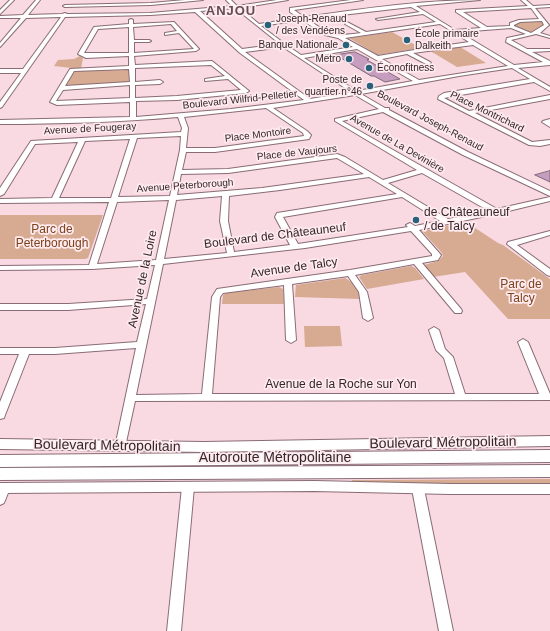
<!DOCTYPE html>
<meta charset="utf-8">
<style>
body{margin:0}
canvas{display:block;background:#f9d9e2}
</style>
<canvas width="550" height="631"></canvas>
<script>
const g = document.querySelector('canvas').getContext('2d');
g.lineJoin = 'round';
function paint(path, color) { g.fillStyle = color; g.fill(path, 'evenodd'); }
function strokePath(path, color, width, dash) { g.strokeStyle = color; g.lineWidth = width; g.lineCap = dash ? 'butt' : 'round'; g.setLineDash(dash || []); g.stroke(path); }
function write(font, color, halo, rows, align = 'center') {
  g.font = font + ' Helvetica,sans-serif'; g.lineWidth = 3.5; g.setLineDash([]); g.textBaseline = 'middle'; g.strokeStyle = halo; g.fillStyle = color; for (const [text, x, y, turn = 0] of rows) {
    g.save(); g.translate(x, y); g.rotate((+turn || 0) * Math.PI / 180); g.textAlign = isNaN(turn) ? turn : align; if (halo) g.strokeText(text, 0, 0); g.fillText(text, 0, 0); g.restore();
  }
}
paint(new Path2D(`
 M543 20 547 25 533 34 512 27 516 22Z
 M392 32 421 48 378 55 349 38Z
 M457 45 486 63 457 67 427 49Z
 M80 56 83 58 81 69 54 66 58 60 74 59Z
 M129 70V84L65 87 73 71Z
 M0 215H103L88 258 85 259H0Z
 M466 222 498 243 503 245 550 279V319H508L465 272 433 277 424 265 438 261 443 256 442 253 422 231Z
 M411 266 415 268 424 279 367 289 359 277 362 275Z
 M345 278C352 281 359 290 360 299L295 297 296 285Z
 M279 287 283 289 284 304H222L223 295 226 293Z
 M304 326H340L342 346 305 347Z
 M550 479V484L469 485 352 482V480Z`), '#d7ab91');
const building = new Path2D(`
 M355 52 369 59 367 60 400 79 385 82 374 76H371L336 55Z
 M550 171V182L535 175Z`);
paint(building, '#c69dbe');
strokePath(building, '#806a7b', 1);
const minor = new Path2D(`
 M10 0H14L0 14V10Z
 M36 0H40L28 15 62 14 65 13 67 14 150 13 232 6 226 0H231L237 6 277 0H288L240 8 259 24 299 18 290 12V8L351 0H363L294 10 304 17C362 9 421 0 480 0L416 6 455 30 481 28 456 12V10L528 6 521 0H526L533 6 550 5V7L535 8 549 25 540 33 550 36V38L536 34 511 40 527 49H550V51L532 52 550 61V65L518 68 550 87V91L534 82 444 98 469 111 550 95V99L475 113 532 142 550 140V144L540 146 529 145 438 99 439 96 444 93 530 79 512 68 459 76 361 94 385 108H389V110L468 152 550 191V196L463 155 383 112 342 121 497 209 550 197V201L496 214 419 230 441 255 438 260 422 263 461 309 462 311 461 313H455L414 264 355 275 367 292 373 318 368 321 363 318 359 292 348 276 292 284 296 340 291 343 286 340 284 285 223 293 220 297 212 394H455L444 358 436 350 429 330 434 327 439 330 445 349 453 357 465 394H539L518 342 523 339 528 342 550 394V400L135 401 125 447 124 450 120 451 116 450 115 447 136 348 55 354H29L5 415 4 418 0 419V402L19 354H0V348H55L137 342 146 304 68 310H0V304H68L147 299 155 265 92 269 0 270V266L89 265 109 202 0 203V199L52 198 78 142 35 144 4 194 0 196V188L31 141 181 132 182 128 178 117C119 122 60 124 0 124V120L130 117V102L57 105 50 102 70 69 129 66V56L86 58 78 54 94 27 129 24V20L131 19 133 20V24L174 22 199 49 196 51 134 56 135 65 212 61 249 91 246 93 177 100 136 101V117L231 109 304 100 240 53 195 12 150 15 65 17 2 107 0 108V102L21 73H0V69H23L61 17 26 18 0 47V43L21 18H0V16L23 15ZM411 7 420 12 376 19 378 20 423 14 436 22 366 32 347 22 345 24 361 33C332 37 331 35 307 19ZM235 8 280 44 242 49 200 11ZM531 8 539 19 519 20 510 23V26L487 27 463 12ZM302 20 325 35 338 38 353 47 301 55 288 46 289 44H285L261 26ZM542 21 544 25 531 33 514 26V25L520 22ZM171 24 177 31 165 33V35L179 33 194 49 134 53V42H149L151 41 149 40H134L133 27ZM440 24 469 42 408 51 378 56 345 38ZM129 27V53H84L98 29ZM511 28 526 34 507 38 506 42 543 62 514 65 459 32ZM473 45 508 66 419 80 382 59 407 54 428 65 431 63 430 62 413 53ZM283 47 351 92 310 99 245 52ZM357 49 413 81 357 91 304 58ZM211 65 225 76 205 79V81L228 79 241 90 177 96 135 98V85L160 84 163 82 160 80 135 82V68ZM129 69 130 82 65 86 74 71ZM130 85V98L56 101 63 90ZM355 95 379 109 335 119V121L417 170 383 180 345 157 337 154 228 169 182 170 186 152H215L309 139 311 135 307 131 273 108ZM266 108 303 133 304 136 215 148H186L188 128 184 117ZM181 136 180 150 170 196 118 197 137 138ZM130 139 111 198H59L85 141ZM337 158 364 174 262 188 177 195 181 174 228 173ZM422 173 489 211 448 219 388 183ZM369 177 397 194 277 213 275 217 290 245 234 252 228 221 229 196 280 190ZM222 196 220 221 227 253 164 259 176 200ZM402 197 440 221 415 226 410 223 406 225 408 227 298 244 283 217ZM169 200 156 260 97 264 117 202ZM411 231 432 254V256L350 270 217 289 212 297 202 394 136 395 163 264 305 248Z
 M185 0H203L151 5 65 7 63 6 65 5 151 3Z
 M550 119V127L542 122 543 121Z
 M550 231V235L517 245 550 269V276L547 275 507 244 508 242Z
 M188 483 192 484 194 487 181 631H167L182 487 184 484Z
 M4 484 8 485 10 488 4 503 0 505V485Z
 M418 485 422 486 424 489 453 631H439L412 489 414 486Z`);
const major = new Path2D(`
 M550 436V446L204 452 0 449V439L204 442Z
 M314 481 450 484H550V494H450L314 491 0 493V483Z`);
const highway = new Path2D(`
 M550 450V462L0 467V455Z
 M550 465V477L0 480V468Z`);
strokePath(minor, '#896c75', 2);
strokePath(major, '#896c75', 2);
strokePath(highway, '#896c75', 2);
paint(minor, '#fff');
paint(major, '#fff');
paint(highway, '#fff');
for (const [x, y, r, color] of [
 [268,25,4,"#27627a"],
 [407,40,4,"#27627a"],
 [346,45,4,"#27627a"],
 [349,59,4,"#27627a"],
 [369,68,4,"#27627a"],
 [370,86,4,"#27627a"],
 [416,220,4,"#27627a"]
]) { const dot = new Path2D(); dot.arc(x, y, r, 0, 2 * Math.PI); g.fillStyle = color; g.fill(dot); strokePath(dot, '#feeaef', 1.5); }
write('10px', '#33272b', '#feeaef', [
 ["Joseph-Renaud",276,19],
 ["/ des Vendéens",276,31],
 ["École primaire",415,34],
 ["Dalkeith",415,46],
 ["Banque Nationale",338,45,"right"],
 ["Metro",341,59,"right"],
 ["Éconofitness",377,68],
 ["Poste de",362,80,"right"],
 ["quartier n°46",362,92,"right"]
], 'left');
write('10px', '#33272b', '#feeaef', [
 ["Boulevard Wilfrid-Pelletier",240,100,-6],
 ["Place Montrichard",487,112,26],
 ["Boulevard Joseph-Renaud",430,121,28],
 ["Avenue de Fougeray",90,129,-3],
 ["Place Montoire",258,135,-7],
 ["Avenue de La Devinière",397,144,30],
 ["Place de Vaujours",297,153,-6],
 ["Avenue Peterborough",185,186,-4]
]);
write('12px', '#33272b', '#feeaef', [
 ["de Châteauneuf",424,213],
 ["/ de Talcy",424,227]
], 'left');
write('12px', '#7c421a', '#feeaef', [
 ["Parc de",52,230],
 ["Peterborough",52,244],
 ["Parc de",521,285],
 ["Talcy",521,299]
]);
write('12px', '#33272b', '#feeaef', [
 ["Boulevard de Châteauneuf",275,236,-7],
 ["Avenue de Talcy",294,268,-8],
 ["Avenue de la Loire",143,279,-78],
 ["Avenue de la Roche sur Yon",341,385]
]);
g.letterSpacing = '1px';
write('bold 13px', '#654b53', '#feeaef', [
 ["ANJOU",231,11]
]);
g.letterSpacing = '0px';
write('14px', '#33272b', '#feeaef', [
 ["Boulevard Métropolitain",443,443,-1],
 ["Boulevard Métropolitain",107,446,1],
 ["Autoroute Métropolitaine",275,458]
]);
</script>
